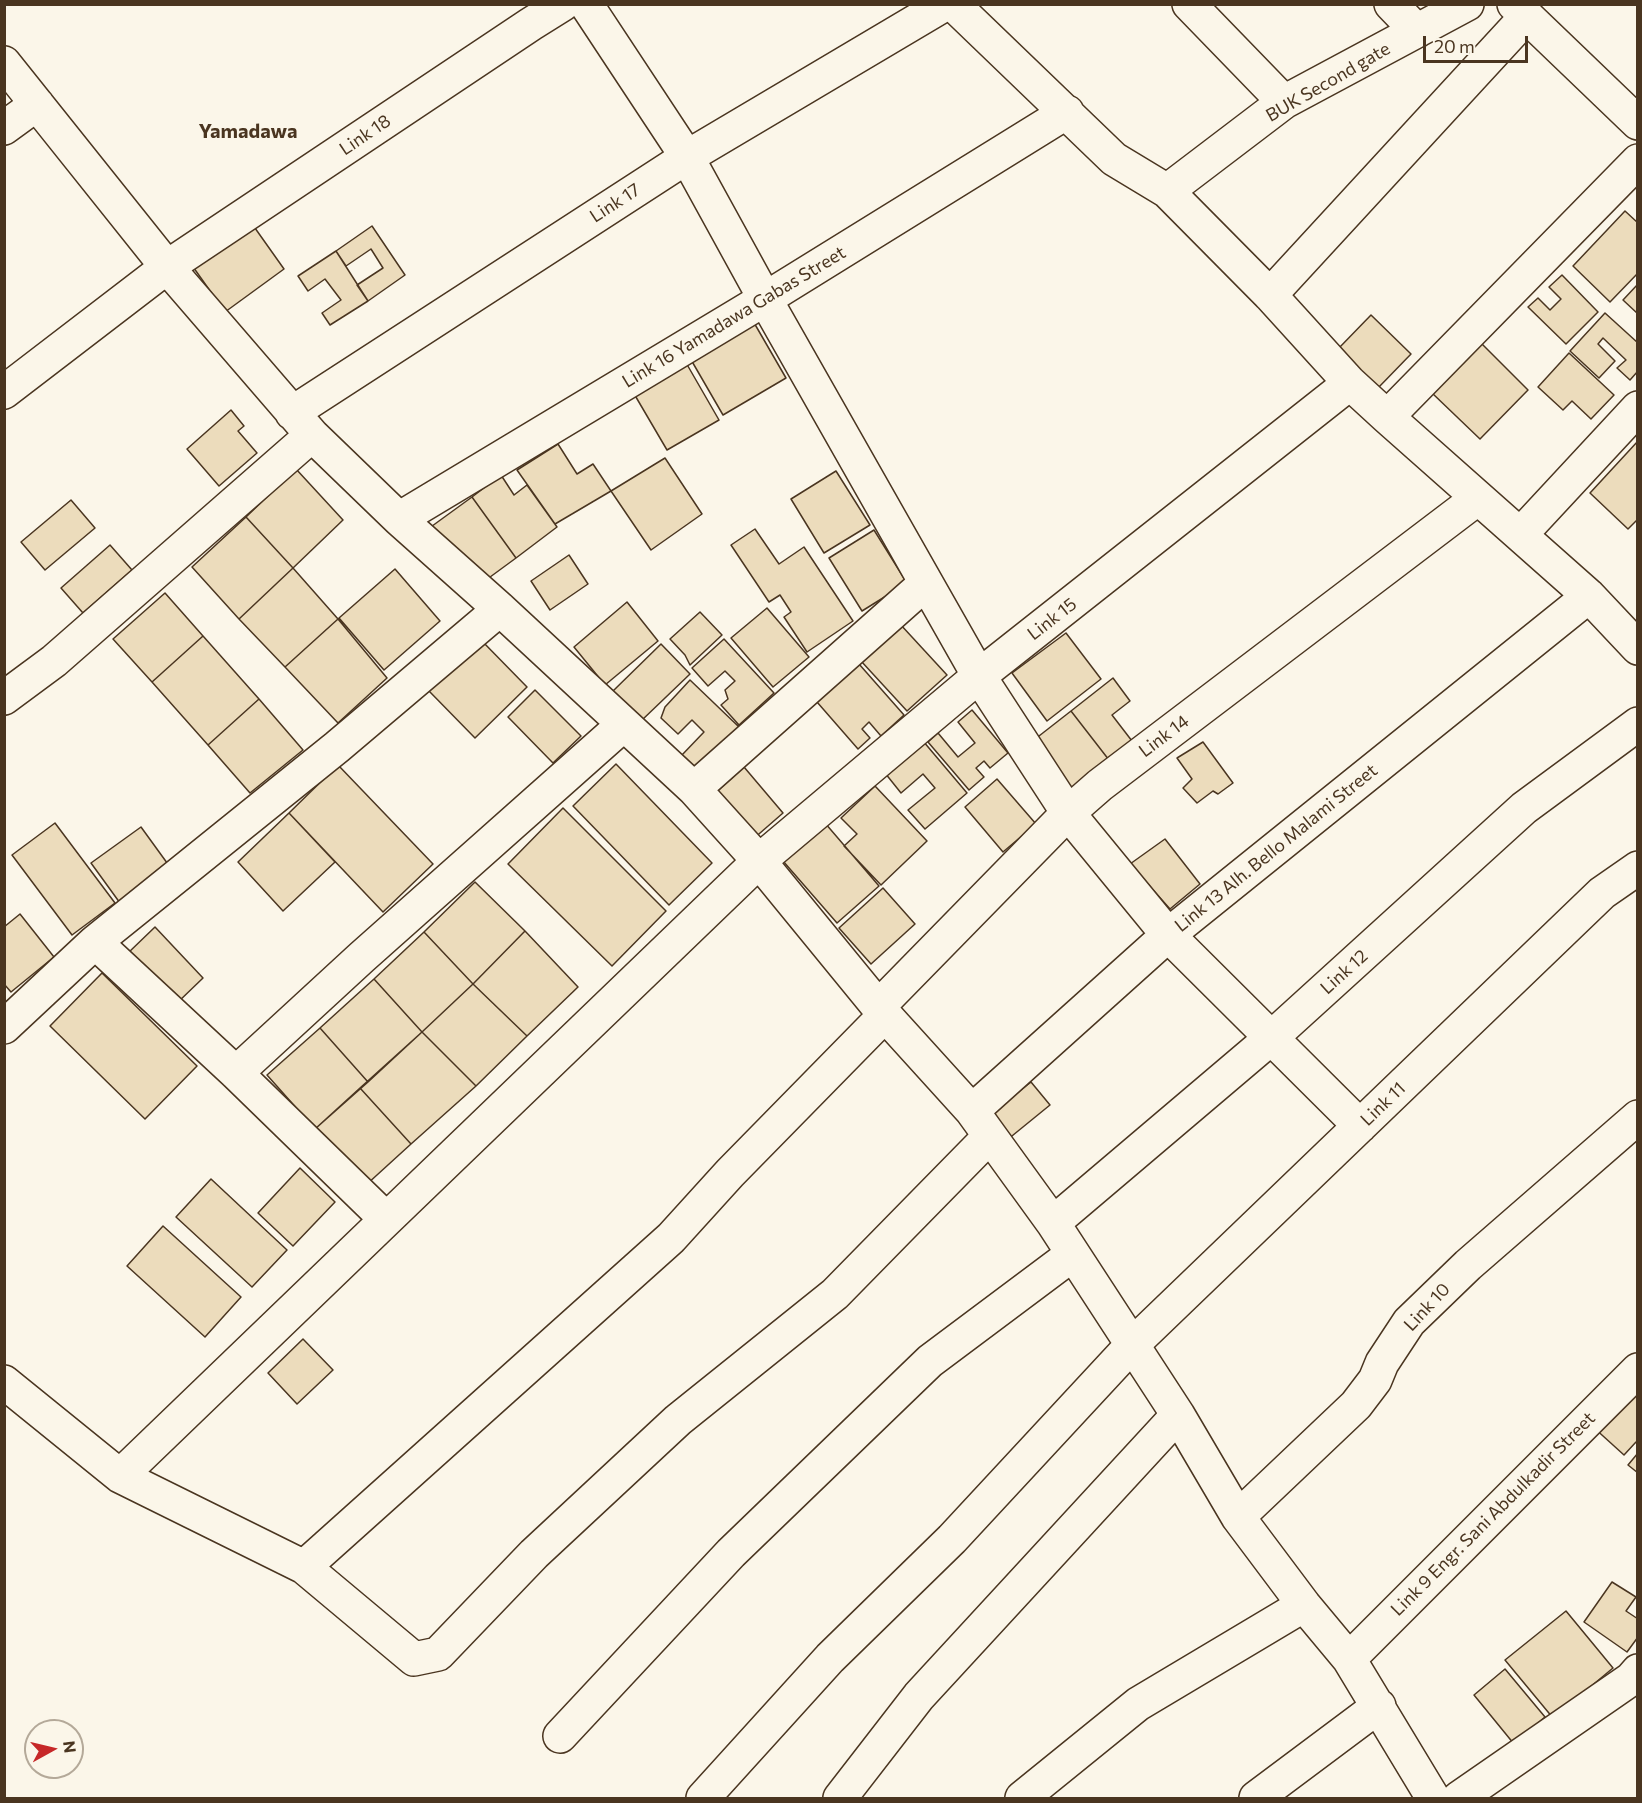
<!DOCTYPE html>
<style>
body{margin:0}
#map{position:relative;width:1642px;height:1803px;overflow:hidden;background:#fbf6e9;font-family:Commissioner,sans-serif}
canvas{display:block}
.frame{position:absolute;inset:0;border:6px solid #4a3520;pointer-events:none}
.north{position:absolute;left:24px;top:1719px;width:60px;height:60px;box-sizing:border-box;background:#fbf6e9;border:2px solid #b4a999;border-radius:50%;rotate:82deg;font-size:16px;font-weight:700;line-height:24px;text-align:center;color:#4a3520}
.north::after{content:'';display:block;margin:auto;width:21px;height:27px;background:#c62828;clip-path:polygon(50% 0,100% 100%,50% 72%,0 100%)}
.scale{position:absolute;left:1423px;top:36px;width:105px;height:27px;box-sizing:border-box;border:3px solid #4a3520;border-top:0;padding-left:8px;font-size:18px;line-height:21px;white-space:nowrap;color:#4a3520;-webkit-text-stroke:4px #fbf6e9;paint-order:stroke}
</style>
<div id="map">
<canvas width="1642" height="1803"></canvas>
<div class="frame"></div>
<div class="north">N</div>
<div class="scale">20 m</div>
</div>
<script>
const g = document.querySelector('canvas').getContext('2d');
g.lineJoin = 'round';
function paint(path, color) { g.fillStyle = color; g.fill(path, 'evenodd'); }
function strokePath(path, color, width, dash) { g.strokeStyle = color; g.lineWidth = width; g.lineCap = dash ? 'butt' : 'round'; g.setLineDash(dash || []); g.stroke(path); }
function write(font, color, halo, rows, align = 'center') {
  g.font = font + ' Commissioner,sans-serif'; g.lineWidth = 4.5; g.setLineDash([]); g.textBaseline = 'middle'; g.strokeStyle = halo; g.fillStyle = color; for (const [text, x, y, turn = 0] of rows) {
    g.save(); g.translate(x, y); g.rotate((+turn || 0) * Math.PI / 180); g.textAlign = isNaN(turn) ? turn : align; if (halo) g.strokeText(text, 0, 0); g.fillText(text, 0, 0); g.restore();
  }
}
const building = new Path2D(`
 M1625 211 1638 223V273L1610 302 1573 266Z
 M250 221 284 269 225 312 191 264Z
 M372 226 405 275 368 301 357 285 383 268 371 249 346 266 336 251Z
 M336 251 368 301 330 325 322 313 341 300 325 279 308 291 298 276Z
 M1562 275 1598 312 1566 344 1528 307 1538 298 1550 310 1561 299 1549 287Z
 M1638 284V314L1623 300Z
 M1605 313 1638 343V371L1630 380 1617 368 1626 360 1603 338 1598 344 1615 361 1599 378 1570 351Z
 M1371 315 1411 354 1378 388 1338 349Z
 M753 321 786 378 723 415 690 358Z
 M1481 343 1528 390 1480 439 1432 393Z
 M1569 353 1614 395 1591 419 1572 401 1563 410 1538 387Z
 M685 361 719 420 667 450 633 392Z
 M231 410 244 426 238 431 257 453 219 486 187 449Z
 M1638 441V519L1628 529 1590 493Z
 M558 444 577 474 593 464 611 491 555 524 517 470Z
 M665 458 702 514 651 550 611 491Z
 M296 469 343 520 293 568 246 517Z
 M836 471 870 525 824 553 791 499Z
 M501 475 514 495 527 485 557 527 516 558 472 497Z
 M472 497 516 558 486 580 428 529Z
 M71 500 95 528 45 570 21 542Z
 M246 517 293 568 239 619 192 567Z
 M755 529 779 564 804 547 853 621 807 652 784 617 791 612 780 595 769 602 731 545Z
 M874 530 907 583 862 611 829 558Z
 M110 545 132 570 83 613 61 588Z
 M569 555 588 584 550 610 531 581Z
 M293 568 338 619 285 667 239 619Z
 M395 569 440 621 384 670 339 618Z
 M165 593 203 636 152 682 113 639Z
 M627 602 658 641 605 685 574 647Z
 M767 608 809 657 773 687 731 638Z
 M700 612 722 635 690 665 685 655 670 639Z
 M338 619 387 678 338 723 285 667Z
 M900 624 947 675 907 711 861 661Z
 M1066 633 1101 679 1047 721 1012 673Z
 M203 636 259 699 208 745 152 682Z
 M724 639 774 693 739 725 721 705 728 699 725 690 735 681 725 671 708 686 692 668Z
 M481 640 527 687 475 738 429 691Z
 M661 644 690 674 641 721 613 691Z
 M859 664 904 715 881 736 869 722 862 729 870 738 858 749 817 702Z
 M1113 678 1130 701 1112 715 1132 741 1109 760 1071 711Z
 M690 680 739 727 697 771 681 756 704 732 692 720 678 734 661 718 665 707Z
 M535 690 581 736 553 763 508 717Z
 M259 699 303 750 250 793 208 745Z
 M972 710 1008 753 990 768 984 761 976 768 984 777 969 790 928 742 938 733 958 757 975 743 958 722Z
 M1071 711 1109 760 1068 791 1030 743Z
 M923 741 967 793 925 829 908 810 935 788 923 774 901 793 885 773Z
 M1203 742 1233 783 1218 794 1213 791 1197 803 1183 788 1192 779 1177 758Z
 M616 764 712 863 669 905 573 806Z
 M338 765 433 864 383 912 289 813Z
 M744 767 783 813 752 840 713 795Z
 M997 779 1036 824 1003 852 965 807Z
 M875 786 927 841 881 885 844 846 857 834 841 818Z
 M563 808 666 911 612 966 508 864Z
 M289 813 335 862 283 911 238 862Z
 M55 823 115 903 72 935 12 855Z
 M825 823 879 886 837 923 783 861Z
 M141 827 170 867 120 903 91 863Z
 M1165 839 1200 884 1170 909 1130 864Z
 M475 882 525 931 473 984 424 932Z
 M883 888 915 924 871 964 839 928Z
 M20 914 54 957 11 992 4 984V927Z
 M155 927 203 978 176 1004 128 953Z
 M525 931 578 987 527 1036 473 984Z
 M424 932 473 984 422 1032 374 979Z
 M102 973 197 1066 145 1119 50 1026Z
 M374 979 422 1032 368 1082 320 1028Z
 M473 984 527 1036 476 1086 422 1032Z
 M320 1028 368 1082 315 1129 267 1075Z
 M422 1032 476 1086 411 1144 360 1088Z
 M1031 1082 1050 1105 1007 1140 988 1116Z
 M360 1088 411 1144 366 1185 315 1129Z
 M300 1168 335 1202 293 1246 258 1213Z
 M211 1179 287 1250 252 1287 176 1217Z
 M163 1226 241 1297 205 1337 127 1266Z
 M303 1339 333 1370 297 1404 268 1373Z
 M1638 1374V1445L1636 1442 1624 1455 1592 1426Z
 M1638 1453V1473L1628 1465Z
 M1612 1582 1636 1597 1626 1611 1638 1619V1637L1627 1652 1584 1622Z
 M1566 1611 1613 1668 1553 1718 1505 1660Z
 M1505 1669 1545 1717 1514 1744 1474 1695Z`);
paint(building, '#ecdcbc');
strokePath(building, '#4a3520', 1.5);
const minor = new Path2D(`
 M586 4 687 157 765 299 979 676 1068 813 1168 935 1360 1126
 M953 4 1114 159 1167 191 1270 295 1350 383 1387 417 1589 596 1638 648
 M1189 4 1284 102
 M1391 4 1417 31
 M1514 4 1638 123
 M4 63 167 267 312 435 399 519 500 609 694 789 759 861 885 1015 972 1111 1053 1223 1178 1415 1238 1517 1304 1605 1349 1659 1433 1798
 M4 128 37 104
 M1167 191 1284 102 1467 4
 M1270 295 1527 16
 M4 392 167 267 531 24 563 4
 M292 413 687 157 945 4
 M1387 417 1638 161
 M399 519 765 299 1067 112
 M1521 534 1638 408
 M4 698 54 661 312 435
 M694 789 926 583
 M95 942 236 1073 386 1219
 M878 1007 1068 813 1100 785 1478 498
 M4 1027 95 942 337 747 500 609
 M236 1073 362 957 623 725
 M972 1111 1168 935 1589 596
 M1053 1223 1271 1038 1524 808 1638 724
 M4 1382 120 1476 304 1567 414 1659 438 1654 534 1554 678 1420 835 1294 990 1136
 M120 1476 759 861 979 676 1350 383
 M1238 1517 1356 1405 1375 1380 1382 1363 1409 1322 1468 1265 1638 1117
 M304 1567 671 1238 730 1173 885 1015
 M1349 1659 1638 1370
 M560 1736 731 1553 930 1361 1073 1254
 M703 1798 830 1658 952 1539 1132 1345 1602 893 1638 868
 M840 1798 919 1696 1178 1415
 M1022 1798 1138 1704 1304 1605
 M1256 1798 1379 1706
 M1459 1798 1631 1679 1638 1671`);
strokePath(minor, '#4a3520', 36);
strokePath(minor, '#fbf6e9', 33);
write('18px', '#4a3520', '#fbf6e9', [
 ["BUK Second gate",1328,82,-30],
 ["Link 18",365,135,-34],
 ["Link 17",615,203,-33],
 ["Link 16 Yamadawa Gabas Street",734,317,-31],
 ["Link 15",1052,619,-38],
 ["Link 14",1164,736,-37],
 ["Link 13 Alh. Bello Malami Street",1276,848,-39],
 ["Link 12",1344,972,-42],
 ["Link 11",1383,1104,-44],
 ["Link 10",1427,1307,-47],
 ["Link 9 Engr. Sani Abdulkadir Street",1493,1514,-45]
]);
write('bold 20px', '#4a3520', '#fbf6e9', [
 ["Yamadawa",248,131]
]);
</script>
